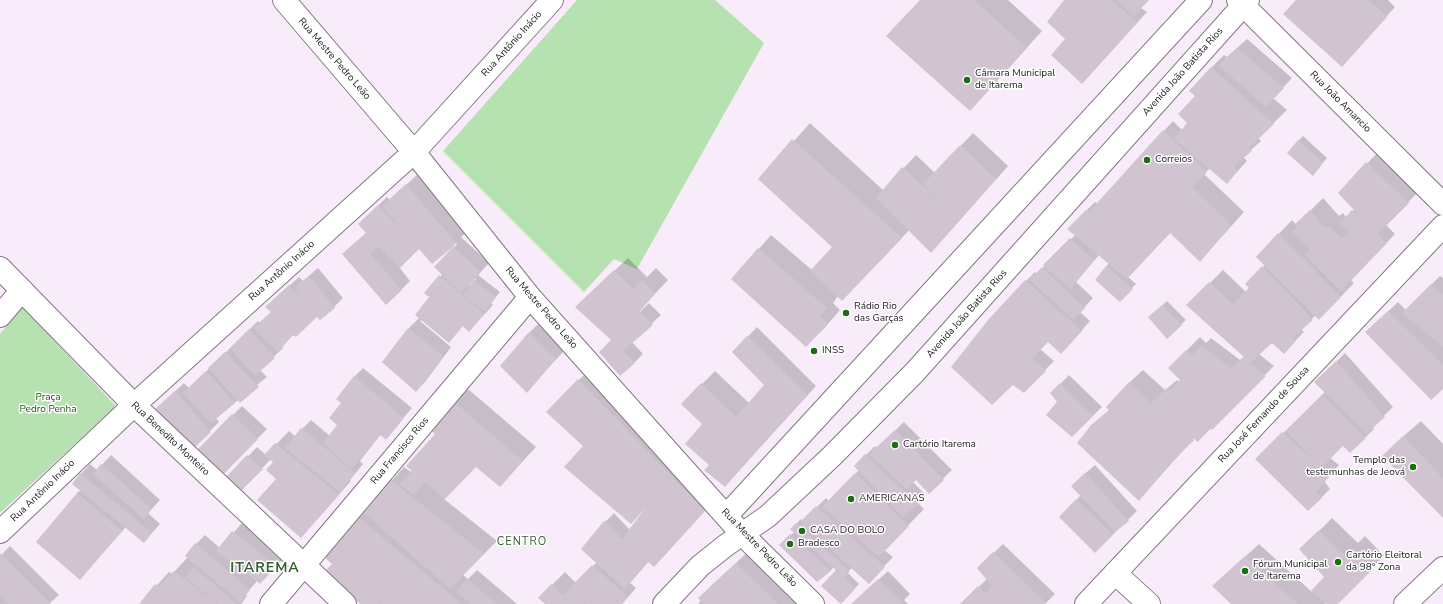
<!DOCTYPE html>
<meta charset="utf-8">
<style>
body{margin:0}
canvas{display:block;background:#f9ecfa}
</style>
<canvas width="1443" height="604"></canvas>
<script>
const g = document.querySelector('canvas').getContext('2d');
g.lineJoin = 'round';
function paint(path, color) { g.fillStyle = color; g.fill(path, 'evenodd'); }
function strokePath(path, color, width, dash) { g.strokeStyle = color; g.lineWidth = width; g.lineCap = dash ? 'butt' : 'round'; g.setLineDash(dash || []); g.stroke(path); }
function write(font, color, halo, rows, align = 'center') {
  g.font = font + ' "Nunito Sans",sans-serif'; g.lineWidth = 3; g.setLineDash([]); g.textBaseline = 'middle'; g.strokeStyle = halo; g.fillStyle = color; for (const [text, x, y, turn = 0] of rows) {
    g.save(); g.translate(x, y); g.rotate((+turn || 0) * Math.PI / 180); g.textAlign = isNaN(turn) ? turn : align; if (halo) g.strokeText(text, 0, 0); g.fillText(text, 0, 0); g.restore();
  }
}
paint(new Path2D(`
 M577 0H715L764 43 637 269 614 259 584 292 443 151Z
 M22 307 116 406 0 513V334Z`), '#b6e1b0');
paint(new Path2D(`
 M921 0H1008L1042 31 970 110Z
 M1065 0H1149L1141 8 1147 12 1082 83 1066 39Z
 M1298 0H1388L1395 7 1342 66Z
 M1247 39 1292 78 1273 98 1287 110 1258 138 1261 141 1243 157 1247 161 1236 173 1210 168 1204 174 1244 212 1200 261 1171 232 1128 277 1136 284 1120 300 1106 267 1109 263 1099 255 1076 282 1093 298 1080 312 1090 321 1070 344 1048 341 1040 349 1054 361 1024 392 1026 281 1035 272 1037 274 1075 235 1068 229 1095 202 1098 204 1173 121 1182 130 1189 123 1196 96 1211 68 1224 55 1227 57Z
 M810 123 883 190 916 155 935 173 973 133 1008 166 944 238 909 230 883 258 838 296 833 303 840 310 820 333 733 279 771 235 812 270 834 247 760 179Z
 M1303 136 1327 158 1317 170 1298 141Z
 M1380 150 1421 189 1386 225 1395 234 1351 280 1354 283 1332 306 1316 315 1301 329 1304 332 1284 352 1272 341 1259 354 1274 366 1198 441 1194 438 1139 500 1114 408 1129 383 1143 370 1165 390 1177 380 1179 382 1182 380 1169 368 1200 337 1206 343 1211 338 1240 360 1245 357 1188 305 1223 270 1246 292 1250 288 1247 284 1265 265 1257 257 1292 220 1296 225 1323 198 1339 216 1343 213 1346 217 1355 209 1339 193Z
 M420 172 469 230 461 237 489 263 478 275 500 292 491 303 493 305 469 331 463 326 422 320 420 321 451 347 425 382 416 391 383 362 409 328 419 318 442 274 435 267 457 244 456 243 432 263 419 247 399 267 410 281 401 290 343 254 367 232 359 224 387 197 390 200ZM475 278 476 279 471 286 469 284Z
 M628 258 647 277 656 268 668 280 631 319 632 320 649 303 661 315 632 342 643 354 634 363 612 340 590 294Z
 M318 268 343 298 334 307 317 315 294 334 282 346 283 348 260 370 267 377 216 418 219 422 194 447 166 400 184 383 189 388 258 321 260 323 272 311 276 298 299 277 303 281Z
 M1440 276 1443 278V388L1376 323 1398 302 1406 310Z
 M1167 301 1186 320 1167 337 1150 317Z
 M538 324 565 350 535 382 529 333Z
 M757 327 816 386 725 486 710 464 704 424 702 384 715 371 749 403 765 385 733 352Z
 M1345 353 1393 407 1372 427 1374 429 1350 452 1343 445 1330 458 1339 465 1324 481 1330 489 1321 498 1257 459 1325 392 1316 382Z
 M592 367 717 497 663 557 649 561 630 583 636 588 622 604H547L552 585 565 572 576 583 597 562 605 522 614 513 630 530 646 510 644 509 631 523 585 446 547 412Z
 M363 368 412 408 386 438 381 434 360 461 363 464 350 480 351 481 301 537 277 479 275 462 271 459 241 490 227 478 257 447 266 455 289 431 295 436 311 420 330 436 338 425 342 403 354 377Z
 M1069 375 1102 407 1072 436 1058 402 1052 393Z
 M468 389 536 447 500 486 476 466 444 499 497 541 463 575 468 579 477 570 517 604H362L334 564 324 556 404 467 411 472 455 402Z
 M242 406 267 429 223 473 198 450Z
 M1421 421 1443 444V517L1400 439Z
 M904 422 952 470 929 492 916 479 913 482 926 495 918 503 924 509 884 550 893 557 869 582 852 568 847 572 859 584 840 603 822 586 838 570 834 567 830 571 781 545 794 532 795 525 801 519 803 521 826 498 829 501 859 470 855 466 875 446 877 448Z
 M111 455 160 500 148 513 160 524 144 542 126 527 80 578 77 493 81 490 73 483 90 464 97 470Z
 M1095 465 1137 511 1095 552 1060 517 1081 495V477Z
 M1332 518 1358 543 1365 536 1384 556 1336 604 1326 602 1325 604H1232L1227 573 1259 544 1312 592 1325 577 1314 536Z
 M242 523 285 557 269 574 257 581 246 594 247 596 241 604H140L169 572 172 574 188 557 196 544 205 535 220 548Z
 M1003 544 1055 594 1045 604H961L987 579 978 568Z
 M10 546 59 595 49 604H0V556Z
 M750 550 804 604H698L712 585Z
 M888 571 910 594 904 600 908 604H852Z`), '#0003');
paint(new Path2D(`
 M920 0H974L1027 48 970 111 886 36Z
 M1064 0H1111L1138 22 1082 84 1051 55 1065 39 1047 22Z
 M1116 0H1148L1134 17Z
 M1296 0H1369L1387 17 1342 67 1283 14Z
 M1237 48 1284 88 1266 107 1218 65Z
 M1211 67 1274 124 1249 148 1252 151 1234 166 1238 171 1227 184 1174 139 1187 123 1178 114 1195 96 1189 91Z
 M1163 130 1207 172 1192 187 1231 225 1200 262 1170 233 1127 279 1067 229 1086 210 1089 212Z
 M792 139 902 238 842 301 810 271 832 247 758 179Z
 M1298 140 1323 163 1313 176 1287 153Z
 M960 145 996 179 931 253 876 198 902 167 947 208 923 184Z
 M1366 162 1409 203 1378 234 1387 243 1341 291 1304 254 1310 249 1292 232 1297 228 1295 224 1310 210 1325 228 1329 226 1341 238 1348 232 1339 224 1352 210 1370 227 1338 193Z
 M406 184 456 243 453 247 481 272 474 280 496 297 485 312 463 295 474 280 461 293 434 267 453 247 432 264 419 249 400 268 379 246 370 254 402 290 386 305 342 254 366 233 358 224 378 205 413 242 382 206Z
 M1278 233 1341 297 1319 320 1256 257Z
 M1070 238 1094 260 1070 290 1043 265Z
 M758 248 827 308 820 317 828 324 806 347 731 279Z
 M1106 266 1133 289 1120 302 1095 280Z
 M1262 266 1313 320 1292 338 1296 341 1284 354 1272 343 1250 363 1266 376 1212 430 1192 411 1209 428 1198 442 1185 431 1194 440 1168 466 1139 501 1077 443 1091 425 1109 410 1106 407 1129 382 1151 403 1167 388 1170 391 1180 380 1168 368 1186 350 1192 355 1202 346 1231 368 1244 357 1186 305 1209 282 1233 304 1249 288 1245 284Z
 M1042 267 1085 308 1073 320 1030 280Z
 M614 270 633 289 642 280 655 294 640 311 653 325 623 351 635 363 620 376 599 352 611 340 575 307Z
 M439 275 484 314 469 332 463 326 449 343 415 315 429 297 424 293Z
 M309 276 335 308 320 320 317 317 296 337 293 335 278 352 253 328 271 312 265 307 289 285 312 310 294 288Z
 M1025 280 1082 331 1061 354 1048 342 1032 359 1046 371 1024 393 1013 385 992 405 951 367 988 320Z
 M1431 284 1443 295V347L1402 313Z
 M1162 305 1182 325 1167 339 1148 317Z
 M1388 311 1443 365V389L1431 400 1365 332Z
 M408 328 443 356 416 392 382 362Z
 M249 329 275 358 255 376 230 348Z
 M529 332 556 359 527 393 500 366Z
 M747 336 808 395 774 431 725 487 704 470 709 465 685 444 702 424 681 404 701 383 736 417 764 385 732 352Z
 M225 352 259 387 240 403 208 368Z
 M1336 361 1385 417 1366 434 1314 382Z
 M206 371 235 403 211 423 183 393Z
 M354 376 404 418 386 440 380 435 352 469 323 443 337 425 329 418 341 403 336 399Z
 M578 379 705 511 654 567 648 562 625 589 581 549 604 521 622 539 646 507 631 524 564 467 583 446 546 412Z
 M1060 383 1093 416 1072 437 1046 415 1057 402 1050 393Z
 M175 391 211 432 194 448 155 409Z
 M1322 395 1366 438 1350 453 1343 446 1322 467 1331 475 1316 491 1322 498 1308 511 1255 459 1282 432 1318 464 1286 431Z
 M454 402 523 461 500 487 476 467 445 499 425 482 413 495 399 484 412 471 406 466 435 434 430 430Z
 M232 414 258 439 224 474 197 450Z
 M301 428 355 473 340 492 285 448Z
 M895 430 944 480 929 494 916 480 907 490 869 454Z
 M1403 436 1443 478V518L1382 456Z
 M275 443 339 495 301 538 257 500 276 479 266 470 273 462 264 455Z
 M865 454 918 504 903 517 854 466Z
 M247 455 263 469 241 491 225 478Z
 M101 464 152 509 144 519 93 474Z
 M80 473 152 533 144 543 72 484Z
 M855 473 909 526 879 557 822 507Z
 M1085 473 1129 521 1115 532 1071 486Z
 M390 479 484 554 450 589 363 512Z
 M77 493 122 531 80 580 36 542Z
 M1076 499 1113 535 1095 553 1059 517Z
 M816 506 885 567 869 584 800 522Z
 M358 517 462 604H382L365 590 381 604H360L325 571 332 564 323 556Z
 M796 523 850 571 844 577 838 571 855 589 841 604 821 586 836 570 790 529Z
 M1319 530 1344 555 1352 548 1372 570 1338 604H1327L1311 591 1324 577 1299 549Z
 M232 531 277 566 260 584 216 551Z
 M790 534 831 571 817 582 779 545Z
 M195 543 250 590 240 602 185 556Z
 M993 552 1047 604H960L978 586 985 593 992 586 977 568Z
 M0 553 51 604H9L0 595Z
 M1245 556 1298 604H1231L1212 586Z
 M736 563 778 604H704L698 598Z
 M592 565 628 597 622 604H587L572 592 585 604H545L538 598 551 584 563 595Z
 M194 567 237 604H218L185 577Z
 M174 571 217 604H139L155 584 159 587Z
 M467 579 497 604H471L456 591Z
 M878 579 903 604H851Z`), '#d0c4d0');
const street = new Path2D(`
 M284 0 414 152 530 297 742 534 813 604
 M1238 0 1443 204
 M0 268 134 405 345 604
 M0 316 22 290
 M0 532 134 405 414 152 552 0
 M1115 573 1149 604
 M271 604 530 297
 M1086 604 1443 226
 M1405 604 1443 568`);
const secondary = new Path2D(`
 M727 515 1201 0
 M664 604 700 566 725 546 768 516 832 456 915 372 1248 0`);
strokePath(street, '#837883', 24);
strokePath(secondary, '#837883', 24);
strokePath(street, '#fff', 22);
strokePath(secondary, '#fff', 22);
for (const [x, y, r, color] of [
 [967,80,4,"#1c6d13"],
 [1147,160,4,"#1c6d13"],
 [846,313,4,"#1c6d13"],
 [814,351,4,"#1c6d13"],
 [895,445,4,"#1c6d13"],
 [1413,467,4,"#1c6d13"],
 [851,499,4,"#1c6d13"],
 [802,531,4,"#1c6d13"],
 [790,544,4,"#1c6d13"],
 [1338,562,4,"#1c6d13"],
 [1245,571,4,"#1c6d13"]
]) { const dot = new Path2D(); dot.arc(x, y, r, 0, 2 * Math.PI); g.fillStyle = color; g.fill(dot); strokePath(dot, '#fff', 1.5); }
write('10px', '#1e1a1e', '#fff', [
 ["Rua Antônio Inácio",512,44,-48],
 ["Rua Mestre Pedro Leão",334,59,49],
 ["Avenida João Batista Rios",1183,72,-48],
 ["Rua João Amancio",1340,102,45],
 ["Rua Antônio Inácio",282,271,-42],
 ["Rua Mestre Pedro Leão",541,308,49],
 ["Avenida João Batista Rios",967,314,-48],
 ["Rua José Fernando de Sousa",1264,415,-47],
 ["Rua Benedito Monteiro",170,439,43],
 ["Rua Francisco Rios",400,451,-50],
 ["Rua Antônio Inácio",43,491,-44],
 ["Rua Mestre Pedro Leão",759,548,46]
]);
write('10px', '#1e1a1e', '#fff', [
 ["Câmara Municipal",975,74],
 ["de Itarema",975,86],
 ["Correios",1155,160],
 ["Rádio Rio",854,307],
 ["das Garças",854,319],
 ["INSS",822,351],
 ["Cartório Itarema",903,445],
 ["Templo das",1405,461,"right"],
 ["testemunhas de Jeová",1405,473,"right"],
 ["AMERICANAS",859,499],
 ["CASA DO BOLO",810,531],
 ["Bradesco",798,544],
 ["Cartório Eleitoral",1346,556],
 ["da 98° Zona",1346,568],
 ["Fórum Municipal",1253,565],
 ["de Itarema",1253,577]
], 'left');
write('10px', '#1b5714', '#fff', [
 ["Praça",48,398],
 ["Pedro Penha",48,410]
]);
g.letterSpacing = '1px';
write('11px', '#30612b', '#fff', [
 ["CENTRO",522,542]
]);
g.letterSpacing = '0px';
g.letterSpacing = '1px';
write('bold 14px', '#30612b', '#fff', [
 ["ITAREMA",265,569]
]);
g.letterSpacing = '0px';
</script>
